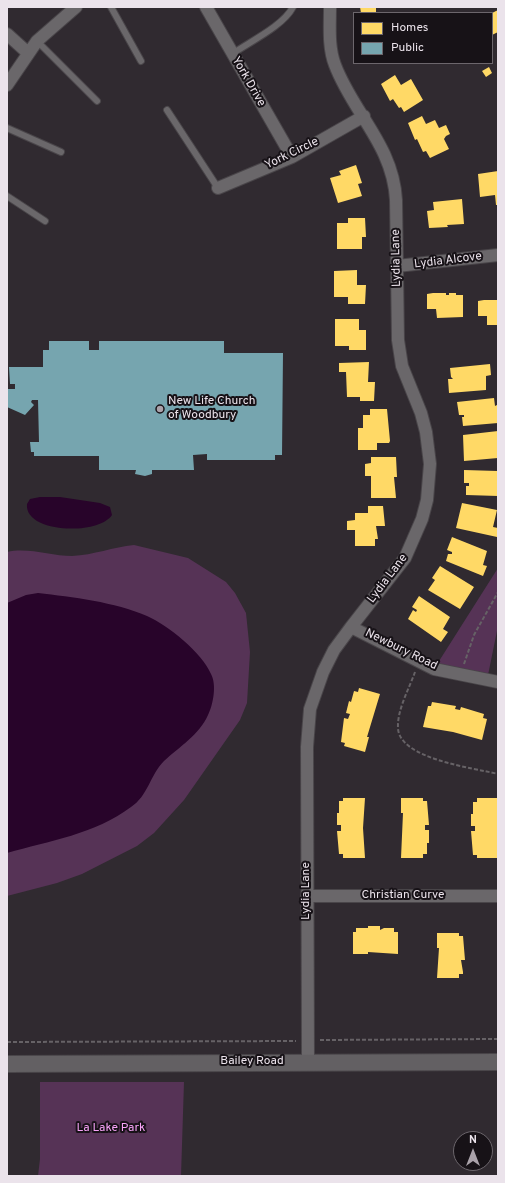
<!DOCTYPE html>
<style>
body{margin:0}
#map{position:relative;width:505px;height:1183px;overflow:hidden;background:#302a30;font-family:Overpass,sans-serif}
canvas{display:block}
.frame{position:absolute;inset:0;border:8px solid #ebe3eb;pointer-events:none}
.legend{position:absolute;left:353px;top:12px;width:140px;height:52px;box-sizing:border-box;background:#171217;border:1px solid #6c666c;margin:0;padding:5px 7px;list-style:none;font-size:12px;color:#ebe3eb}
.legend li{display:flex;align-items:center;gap:8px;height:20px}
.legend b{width:20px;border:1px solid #6c666c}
.north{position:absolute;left:453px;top:1131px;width:40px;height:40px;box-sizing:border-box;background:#171217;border:1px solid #6c666c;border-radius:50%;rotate:0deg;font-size:11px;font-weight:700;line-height:16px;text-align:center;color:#ebe3eb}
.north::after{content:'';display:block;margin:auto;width:14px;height:18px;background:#aaa2aa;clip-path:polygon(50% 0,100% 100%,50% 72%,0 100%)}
</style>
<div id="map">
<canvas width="505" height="1183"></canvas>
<div class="frame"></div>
<ul class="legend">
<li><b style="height:11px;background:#ffd966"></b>Homes</li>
<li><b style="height:11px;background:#76a5af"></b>Public</li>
</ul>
<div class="north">N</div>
</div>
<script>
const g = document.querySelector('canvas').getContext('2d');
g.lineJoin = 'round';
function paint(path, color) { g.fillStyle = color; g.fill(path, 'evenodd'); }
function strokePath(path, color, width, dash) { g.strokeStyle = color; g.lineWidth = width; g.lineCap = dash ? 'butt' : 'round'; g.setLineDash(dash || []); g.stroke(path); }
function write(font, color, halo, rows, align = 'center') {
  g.font = font + ' Overpass,sans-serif'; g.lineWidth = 4; g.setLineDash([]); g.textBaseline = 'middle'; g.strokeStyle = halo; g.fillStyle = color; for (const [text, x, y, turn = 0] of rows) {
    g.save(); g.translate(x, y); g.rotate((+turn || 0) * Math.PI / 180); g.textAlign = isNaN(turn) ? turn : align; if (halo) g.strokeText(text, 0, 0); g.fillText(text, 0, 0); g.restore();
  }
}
paint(new Path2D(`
 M134 545 188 558 226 582 235 593 246 613 250 652 247 703 240 720 184 800 154 833 137 846 82 874 57 883 7 896V552C28 547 51 556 72 556 94 555 113 547 134 545Z
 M498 568V626L487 680 434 669Z
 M40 1082H184L181 1176H38L40 1159Z`), '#563356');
paint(new Path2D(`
 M60 497 100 503 110 507 112 515C98 536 24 533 27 504L30 499 40 497Z
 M38 593C72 597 115 602 147 616 168 625 202 653 211 674 217 685 213 705 208 715 199 735 179 747 164 761 150 775 148 796 131 807 95 834 49 841 7 853V603L26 595Z`), '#28042a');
paint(new Path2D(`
 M360 7H376V13H361Z
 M498 10V32L492 35V13Z
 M489 67 492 73 486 77 482 71Z
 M395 75 401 85 411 79 423 100 404 112 401 107 399 108 393 99 390 101 381 84Z
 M422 116 426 124 435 120 439 128 446 125 450 134 446 136 444 139 449 149 430 158 426 151 423 152 417 139 415 140 408 123Z
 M356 165 362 183 358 184 362 196 338 203 330 178 341 175 339 171Z
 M498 171V205H496L495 195 480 197 478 174Z
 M462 199 464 224 447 225 448 227 429 228 427 211 434 210 433 202Z
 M348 218H365L366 237H362V249H337V223H348Z
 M357 270V285H366L365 304H348V297H334V271Z
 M433 293H446V295H449V293H456V295H463V317L437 318 436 309H427V294Z
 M484 300H498V325H487V316H478V301Z
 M335 319H359V330H366V350H349V346H335Z
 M369 362 368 382H375L374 401H360V397H347L346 372H339V363Z
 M490 364 491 375 486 376V390L449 393 448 379H453L451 377 450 368Z
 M494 398 495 406 497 405 498 412V423L463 426 462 417H464V415H459L457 402Z
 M370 409H387L390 441 389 443H377V450H358V428H363V415H370Z
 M498 431V458L464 461 463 435Z
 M371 457H396L397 477H394L396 498H371V476H365V464L371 463Z
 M464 470 498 471V496L466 495V486H469V483H464Z
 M462 503 497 510 493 527 498 528 497 537 456 528Z
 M368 506H383L385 526H376L378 539H375V546H355V530H347V521L355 520V513H368Z
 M452 537 487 551 483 565 487 566 483 576 446 561 448 554H452V552L447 550Z
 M440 566 474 587 460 609 428 590 435 580 432 578Z
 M419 596 450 617 443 629 448 632 441 642 408 619 413 610 416 612 417 610 412 607Z
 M359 688 380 694 367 737H369L365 752 344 746 345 743 341 742 344 718 348 719 350 714 346 713 349 701 351 702 354 691 358 692Z
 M432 702 456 706 455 709 460 710 461 707 484 714 483 718 487 719 482 740 453 732 423 727 428 706H431Z
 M343 798H365L363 828 365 858H343V854H339L337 831H341V825H337V813H339V801H343Z
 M401 798H423V801H427L429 825H425V830H429V843H427V854H423V858H401L403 813H401Z
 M477 798H498V858H477V855H473L471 831H475V826H471V814H473V802H477Z
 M368 926H380V930L384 928H394V932H398V954L368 952V954H353V932H356V928H368Z
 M437 933H459V936H463L465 960H461L463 972V974H459V978H437L439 948H437Z`), '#ffd966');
paint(new Path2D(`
 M49 341H89V350H99V341H224V353H283L282 455H275V460H207V454L193 455 194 470H152V474L145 476 135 474 136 470H99V456H34V452H31L30 442H39L38 400H32L31 402 34 405 25 415 7 407V389H15V384H10L9 367H43V350H49Z`), '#76a5af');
const lane = new Path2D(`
 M111 7 141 61
 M37 41 97 101
 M232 54C251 41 283 26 293 7
 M167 110 218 188
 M7 128 61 152
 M7 196 45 221`);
const street = new Path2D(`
 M206 7 292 157
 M7 34 28 53
 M7 85 37 41 76 7
 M218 188 292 157 364 116
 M397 266 498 255
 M351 627 434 669 498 682
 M307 896H498
 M308 1062 307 747 310 709 323 672 334 650 351 627 405 558 422 519 427 500 430 464 426 432 421 413 402 366 398 340 396 200C393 145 353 113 335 65 328 47 330 26 330 7`);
const secondary = new Path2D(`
 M7 1064 498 1062`);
strokePath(lane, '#494549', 8);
strokePath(street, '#494549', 14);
strokePath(secondary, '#494549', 18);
strokePath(new Path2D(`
 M464 664 474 635 498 592
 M415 672C409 689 397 710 398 728 399 759 474 768 498 774
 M320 1040 498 1039
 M7 1042 296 1041`), '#666266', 2, [4, 2]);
strokePath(lane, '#6a676a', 6);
strokePath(street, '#6a676a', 12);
strokePath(secondary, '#636063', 16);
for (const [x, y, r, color] of [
 [160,409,4,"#aaa2aa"]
]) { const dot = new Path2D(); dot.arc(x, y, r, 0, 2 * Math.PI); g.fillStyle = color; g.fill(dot); strokePath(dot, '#171217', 1.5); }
write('12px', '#ebe3eb', '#171217', [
 ["York Drive",248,82,60],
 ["York Circle",292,154,-26],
 ["Lydia Lane",397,258,-91],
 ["Lydia Alcove",448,261,-7],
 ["Lydia Lane",388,579,-53],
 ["Newbury Road",401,650,26],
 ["Lydia Lane",307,891,-90],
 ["Christian Curve",403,896],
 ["Bailey Road",252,1062]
]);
write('12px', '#ebe3eb', '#171217', [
 ["New Life Church",168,402],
 ["of Woodbury",168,416]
], 'left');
write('12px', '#f8a3f8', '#171217', [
 ["La Lake Park",111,1129]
]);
</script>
